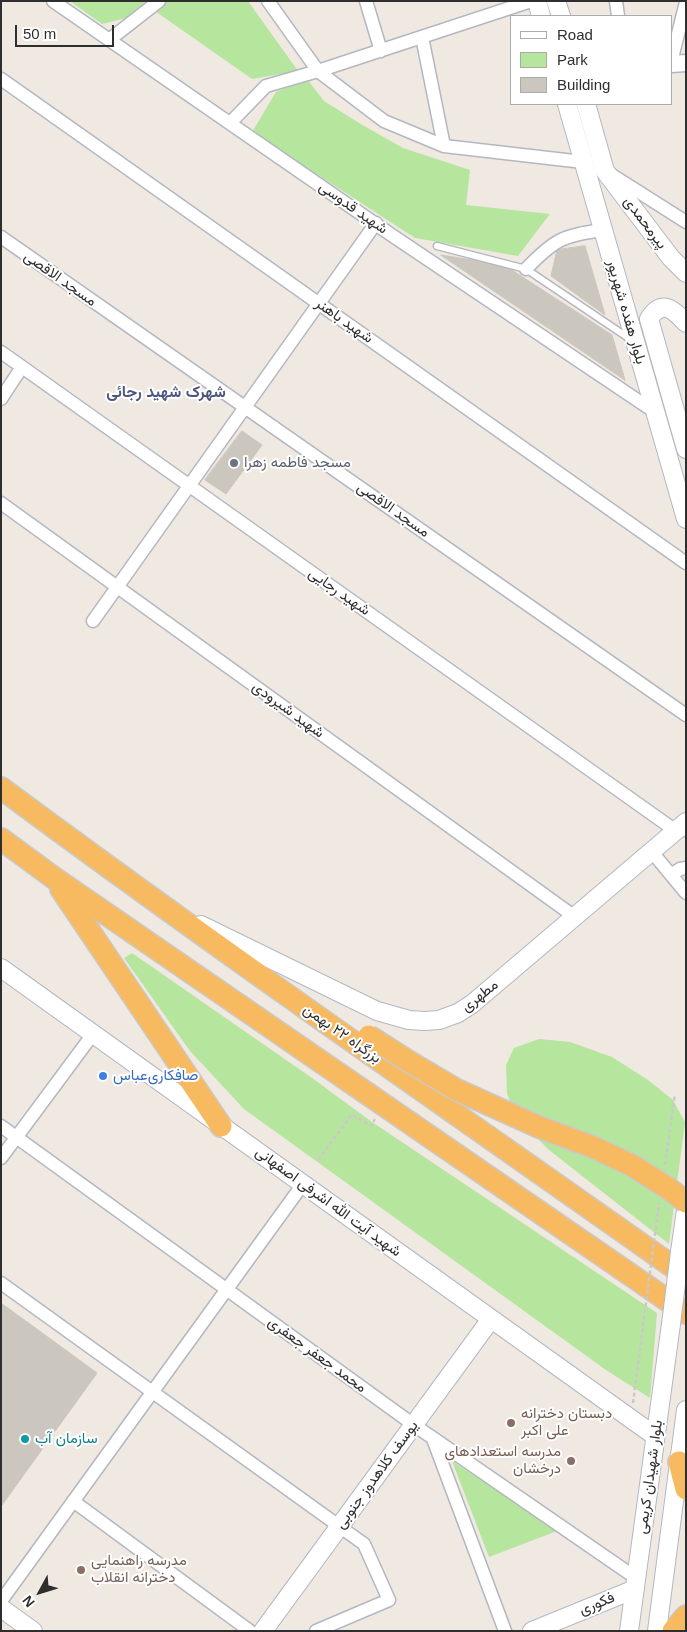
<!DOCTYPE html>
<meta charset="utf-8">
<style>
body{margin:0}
#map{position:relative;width:687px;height:1632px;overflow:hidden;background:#efe9e1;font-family:Helvetica,sans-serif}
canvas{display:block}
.frame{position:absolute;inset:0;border:2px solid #2e2e2e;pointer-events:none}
.legend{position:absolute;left:510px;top:15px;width:162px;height:90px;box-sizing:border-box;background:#fff;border:1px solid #ababab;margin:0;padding:6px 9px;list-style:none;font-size:15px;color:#2e2e2e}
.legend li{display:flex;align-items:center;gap:10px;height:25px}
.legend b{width:25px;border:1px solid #ababab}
.north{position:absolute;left:15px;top:1567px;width:50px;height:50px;-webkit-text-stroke:4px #fff;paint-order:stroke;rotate:231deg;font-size:14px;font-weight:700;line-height:20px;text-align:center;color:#2e2e2e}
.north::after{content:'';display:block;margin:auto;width:18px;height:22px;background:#2e2e2e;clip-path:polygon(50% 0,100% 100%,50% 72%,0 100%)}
.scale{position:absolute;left:15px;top:25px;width:99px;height:22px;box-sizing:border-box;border:2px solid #2e2e2e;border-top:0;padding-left:6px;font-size:15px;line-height:18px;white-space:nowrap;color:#2e2e2e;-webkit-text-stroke:4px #fff;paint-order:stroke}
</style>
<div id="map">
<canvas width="687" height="1632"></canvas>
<div class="frame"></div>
<ul class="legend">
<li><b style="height:6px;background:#fff"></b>Road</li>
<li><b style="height:14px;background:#b6e59e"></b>Park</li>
<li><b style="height:14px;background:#cbc7bf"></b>Building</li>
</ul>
<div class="north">N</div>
<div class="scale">50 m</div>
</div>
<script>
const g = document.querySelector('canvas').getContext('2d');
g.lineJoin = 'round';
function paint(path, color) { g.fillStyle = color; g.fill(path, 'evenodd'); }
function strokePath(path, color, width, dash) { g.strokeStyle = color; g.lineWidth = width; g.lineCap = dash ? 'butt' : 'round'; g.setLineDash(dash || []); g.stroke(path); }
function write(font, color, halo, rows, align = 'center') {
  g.font = font + ' Helvetica,Vazirmatn,sans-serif'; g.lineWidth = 4; g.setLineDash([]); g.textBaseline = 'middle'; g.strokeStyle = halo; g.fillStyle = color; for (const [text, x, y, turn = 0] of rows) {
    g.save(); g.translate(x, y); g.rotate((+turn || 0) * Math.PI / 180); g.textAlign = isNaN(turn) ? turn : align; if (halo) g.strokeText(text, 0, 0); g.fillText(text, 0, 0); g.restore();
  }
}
paint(new Path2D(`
 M70 1H248L298 71 252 79 155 11 102 24Z
 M307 79 324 101 359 123 403 148 470 170 466 205 550 214 518 256 415 238 252 132 276 92Z
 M132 953 312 1078 372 1122 657 1313 650 1398 606 1370 244 1109 190 1051 124 958Z
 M539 1039 570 1042 612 1057 648 1080 673 1100 685 1122 669 1244 549 1150 518 1119 507 1094 506 1065 514 1048Z
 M452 1461 557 1531 489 1557Z`), '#b6e59e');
const building = new Path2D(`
 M585 246 605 315 551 276 557 250Z
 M441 255 504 265 612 335 625 380Z
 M242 431 262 445 226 494 205 480Z
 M1 1303 97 1373 2 1505H1Z`);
paint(building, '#cbc7bf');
strokePath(building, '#cbc5ba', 1);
const service = new Path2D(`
 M437 246 526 269 630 339`);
const minor = new Path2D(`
 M53 1 393 236 655 412
 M268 1 318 71 384 121 444 146 583 162
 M366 1 381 51
 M616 1 618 16
 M422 37 444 146
 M109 40 159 1
 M671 62 686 2
 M1 79 686 563
 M230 123 266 86 318 71 531 1
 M612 175 686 222
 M1 237 686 715
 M526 269C554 240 563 235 603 230
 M1 352 676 831 683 830
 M1 399 22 367
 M1 503 575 917
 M93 621 376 223
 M652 852 686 893
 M671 875 680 869 686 868
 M1 1126 414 1425 636 1578
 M1 1158 93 1034
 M1 1283 364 1544 389 1600 316 1631
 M433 1439 505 1631
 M73 1501 250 1631
 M1 1601 303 1184`);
const tertiary = new Path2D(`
 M671 64 686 63`);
const secondary = new Path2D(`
 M537 1 541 16
 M556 1 561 16
 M567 104 686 519
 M586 104 605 171 671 258 686 273
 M686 323C674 310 662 298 649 319L686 449
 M201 925 377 1011 409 1020 425 1021 439 1020 458 1013 472 1004 686 822
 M1 968 655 1436
 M680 1252 686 1210
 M1 1608 33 1631
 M263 1631 491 1319
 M532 1631 635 1589
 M629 1631 671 1324
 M657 1631 686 1410`);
const trunk = new Path2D(`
 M1 788C226 955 457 1114 686 1276
 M1 839 54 878 686 1313
 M61 889 221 1126
 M679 1462 686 1489
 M673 1631 686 1616`);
strokePath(service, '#b4b7c1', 9);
strokePath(minor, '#b4b7c1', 15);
strokePath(tertiary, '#b4b7c1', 19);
strokePath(secondary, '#b4b7c1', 20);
strokePath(trunk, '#c9c9c9', 24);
strokePath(new Path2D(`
 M318 1160 352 1114 371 1126 375 1119
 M665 1165 675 1094
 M658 1211 659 1203
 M633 1403 643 1326`), '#c9c9c9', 2.5, [4, 2.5]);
strokePath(service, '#fff', 6);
strokePath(minor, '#fff', 12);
strokePath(tertiary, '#fff', 16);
strokePath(secondary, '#fff', 18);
strokePath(trunk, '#f8ba60', 21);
const secondaryBridge = new Path2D(`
 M671 1324 680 1252`);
const trunkBridge = new Path2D(`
 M369 1036 408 1061 457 1090 539 1127 593 1147 633 1166 668 1188 686 1202`);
strokePath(secondaryBridge, '#b4b7c1', 20, []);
strokePath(trunkBridge, '#c9c9c9', 24, []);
strokePath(new Path2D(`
 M643 1326 658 1211`), '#c9c9c9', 2.5, [4, 2.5]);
strokePath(secondaryBridge, '#fff', 18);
strokePath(trunkBridge, '#f8ba60', 21);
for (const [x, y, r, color] of [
 [234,463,5,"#6b7280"],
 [103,1076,5,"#3f7fe0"],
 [511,1423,5,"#8d6e63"],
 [25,1439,5,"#0f9aa8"],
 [571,1461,5,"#8d6e63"],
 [81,1570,5,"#8d6e63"]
]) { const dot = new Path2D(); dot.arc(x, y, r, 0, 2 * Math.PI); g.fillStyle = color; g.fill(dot); strokePath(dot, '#fff', 2); }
write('15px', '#2e2e2e', '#fff', [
 ["شهید قدوسی",353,208,35],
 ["پیرمحمدی",645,223,53],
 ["مسجد الاقصی",60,279,35],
 ["بلوار هفده شهریور",626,312,74],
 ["شهید باهنر",344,321,35],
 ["مسجد الاقصی",393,510,35],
 ["شهید رجایی",339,592,35],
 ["شهید شیرودی",288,710,36],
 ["مطهری",480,996,-38],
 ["بزرگراه ۲۲ بهمن",342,1034,35],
 ["شهید آیت الله اشرفی اصفهانی",328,1202,36],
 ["محمد جعفر جعفری",317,1355,36],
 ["یوسف کلاهدوز جنوبی",377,1475,-54],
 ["بلوار شهیدان کریمی",650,1477,-82],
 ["فکوری",597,1604,-22]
]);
write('15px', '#5b616d', '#fff', [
 ["مسجد فاطمه زهرا",244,463]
], 'left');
write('15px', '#366cbe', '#fff', [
 ["صافکاری‌عباس",113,1076]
], 'left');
write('15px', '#785e54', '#fff', [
 ["دبستان دخترانه",521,1414],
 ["علی اکبر",521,1431],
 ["مدرسه استعدادهای",561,1452,"right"],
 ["درخشان",561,1469,"right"],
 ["مدرسه راهنمایی",91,1561],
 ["دخترانه انقلاب",91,1578]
], 'left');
write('15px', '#0d838f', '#fff', [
 ["سازمان آب",35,1439]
], 'left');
write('bold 16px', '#4d5680', '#fff', [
 ["شهرک شهید رجائی",166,393]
]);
</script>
